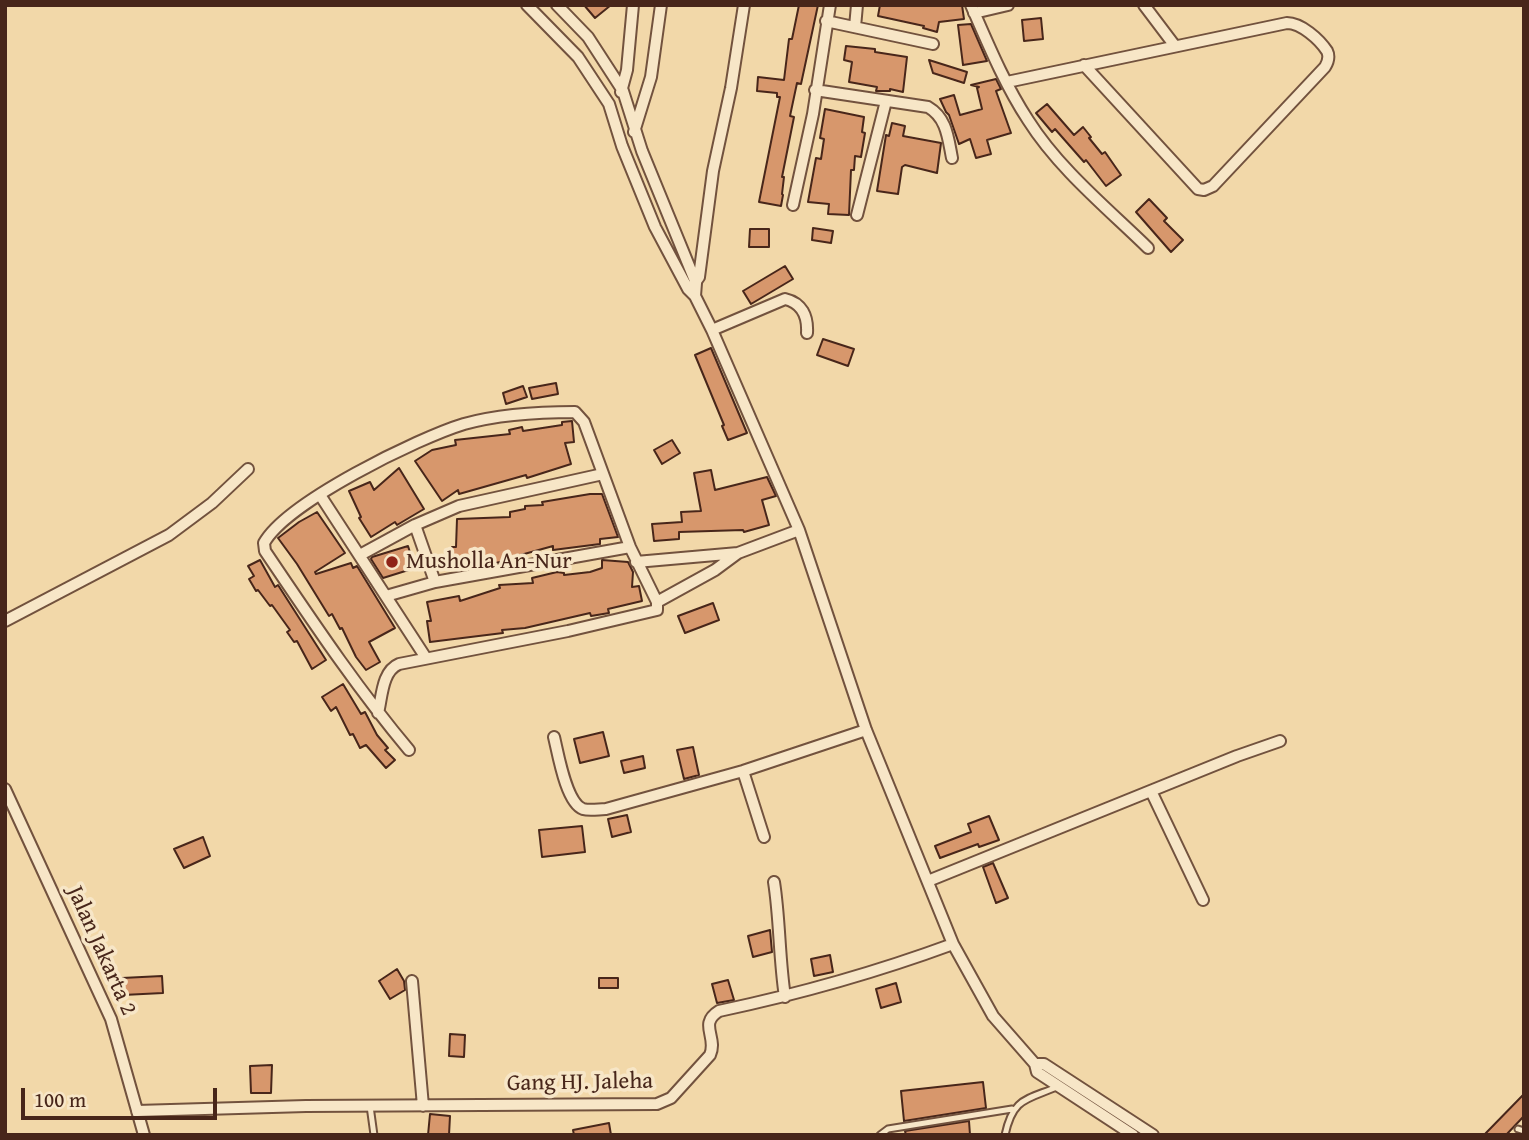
<!DOCTYPE html>
<style>
body{margin:0}
#map{position:relative;width:1529px;height:1140px;overflow:hidden;background:#f2d8a9;font-family:"Gentium Book Plus",serif}
canvas{display:block}
.frame{position:absolute;inset:0;border:7px solid #48261a;pointer-events:none}
.scale{position:absolute;left:21px;top:1088px;width:196px;height:32px;box-sizing:border-box;border:4px solid #48261a;border-top:0;padding-left:9px;font-size:21px;line-height:24px;white-space:nowrap;color:#48261a;-webkit-text-stroke:5px #f7e6c7;paint-order:stroke}
</style>
<div id="map">
<canvas width="1529" height="1140"></canvas>
<div class="frame"></div>
<div class="scale">100 m</div>
</div>
<script>
const g = document.querySelector('canvas').getContext('2d');
g.lineJoin = 'round';
function paint(path, color) { g.fillStyle = color; g.fill(path, 'evenodd'); }
function strokePath(path, color, width, dash) { g.strokeStyle = color; g.lineWidth = width; g.lineCap = dash ? 'butt' : 'round'; g.setLineDash(dash || []); g.stroke(path); }
function write(font, color, halo, rows, align = 'center') {
  g.font = font + ' "Gentium Book Plus",serif'; g.lineWidth = 7; g.setLineDash([]); g.textBaseline = 'middle'; g.strokeStyle = halo; g.fillStyle = color; for (const [text, x, y, turn = 0] of rows) {
    g.save(); g.translate(x, y); g.rotate((+turn || 0) * Math.PI / 180); g.textAlign = isNaN(turn) ? turn : align; if (halo) g.strokeText(text, 0, 0); g.fillText(text, 0, 0); g.restore();
  }
}
const building = new Path2D(`
 M584 5H611L595 18Z
 M799 5H818L801 84 797 83 790 116 794 117 782 177H784L782 194 783 195 781 206 759 202 780 97H777V93L757 91 758 77 784 80 789 39H792Z
 M880 5H962L964 19 939 22 937 32 923 28 924 26 878 16Z
 M1041 18 1043 39 1024 41 1022 20Z
 M971 24 987 61 963 65 958 25Z
 M846 46 875 49V52L907 57 903 92 890 89V91H876L877 87 849 82 852 62 844 60Z
 M929 60 967 72 964 83 933 73Z
 M996 79 1001 89 996 91 1011 133 987 140 991 154 976 158 970 139 959 144 949 115 946 112 940 99 954 95 960 115 982 109 977 88 979 87 971 85Z
 M1047 104 1074 135 1083 127 1091 137 1089 138 1102 154 1105 152 1121 175 1106 186 1086 160 1084 162 1055 129 1052 132 1036 113Z
 M825 109 864 117 862 132 865 133 861 157 855 156 854 170H851L849 215 828 214 829 204 808 202 816 158 821 159 824 139 820 138Z
 M892 123 905 126 903 136 941 143 937 173 905 165 902 167 898 194 877 191 886 135 889 136Z
 M1149 199 1167 218 1164 221 1183 240 1171 252 1136 212Z
 M813 228 833 231 831 243 812 240Z
 M750 229H769V247H749Z
 M785 266 793 279 751 304 743 291Z
 M823 339 854 349 848 366 817 355Z
 M711 348 747 433 728 440 722 426 724 425 695 355Z
 M556 383 558 394 532 399 529 388Z
 M523 386 527 397 506 404 503 393Z
 M572 421 574 442 565 443 571 464 527 478 526 475 459 494 458 490 442 501 415 461 432 450 456 445 455 440 510 434 509 430 522 427 523 431 562 425V422Z
 M672 440 680 453 662 464 654 450Z
 M399 468 424 509 397 525 395 522 371 537 359 518 361 517 349 491 370 482 374 490Z
 M711 470 715 490 767 477 776 496 762 500 769 525 744 532 743 530 679 532V539L654 541 652 524 682 522 681 512 701 511 694 473Z
 M590 494H602L618 537 600 539V544L553 550V546L517 556V559L467 568H452V547H456L457 519 510 517V512L525 509V506L543 505 542 502Z
 M317 512 345 553 315 572 316 574 351 563 353 568 357 566 395 628 369 642 380 662 366 670 356 657 342 628 340 629 332 614 329 616 297 564 278 538 299 522Z
 M408 546 415 568 383 578 371 559 372 557Z
 M260 560 275 587 278 585 326 660 312 669 297 641 294 642 287 632 290 630 272 605 270 606 258 590 256 591 249 579 254 576 248 566Z
 M602 560 628 562 633 572 632 587 639 586 642 601 608 609 609 613 591 616 590 613 525 628 502 630 503 633 430 642 427 621H431L427 602 459 596 460 601 500 588 499 585 533 583 532 578 557 572 564 573V575L590 572 602 568Z
 M713 603 719 620 685 633 678 616Z
 M343 684 361 714 365 712 377 735 388 748 385 750 395 760 386 768 366 745 360 748 353 734 350 735 336 707 331 711 322 697Z
 M603 732 609 756 580 763 574 739Z
 M693 747 699 775 684 779 677 750Z
 M643 756 645 768 624 773 621 761Z
 M627 815 631 832 612 837 608 819Z
 M989 816 999 840 979 847 978 844 940 858 935 846 971 832 968 824Z
 M582 826 585 852 542 857 539 830Z
 M203 837 210 856 184 868 174 849Z
 M993 863 1008 898 996 903 983 867Z
 M770 930 772 952 753 957 748 936Z
 M830 955 833 972 814 976 811 959Z
 M397 969 404 981 405 990 390 999 379 981Z
 M162 976 163 993 123 995 122 978Z
 M599 978H618V988H599Z
 M728 980 734 1000 717 1003 712 984Z
 M896 983 901 1002 881 1008 876 989Z
 M450 1034 465 1035 464 1057 449 1056Z
 M272 1065 271 1093H251L250 1066Z
 M983 1082 986 1108 904 1121 901 1091Z
 M1524 1094V1116L1506 1135H1484Z
 M430 1114 450 1116 449 1135H428Z
 M969 1121 970 1135H906L905 1131Z
 M609 1123 611 1135H574L573 1130Z`);
paint(building, '#d7976c');
strokePath(building, '#48261a', 2);
const service = new Path2D(`
 M370 1106 374 1135
 M1518 1129 1524 1131
 M880 1135 888 1129 1012 1109
 M1005 1135C1013 1097 1027 1100 1059 1086`);
const minor = new Path2D(`
 M527 5 578 57 609 104 622 146 655 227 688 289 695 296 712 330 799 530 866 730 953 944 993 1016 1035 1064 1037 1072 1133 1135
 M557 5 588 37 623 91 642 151 696 283 695 296
 M971 5C988 44 1005 85 1028 120 1059 169 1107 208 1148 248
 M1144 5 1175 46
 M974 13 1008 5
 M826 21 933 44
 M855 27 857 5
 M1007 82 1287 23C1301 23 1319 39 1327 51 1330 57 1328 62 1325 67L1213 186 1204 190 1198 189 1084 65
 M815 90 928 107C947 118 948 138 952 158
 M621 92 627 70 633 5
 M634 132 651 77 661 5
 M793 205 813 114 830 5
 M857 215 886 101
 M694 284 699 277 713 171 731 88 744 5
 M712 330 785 299C802 303 808 316 807 333
 M320 495 426 658
 M415 525 435 582
 M360 555 415 525 459 506 603 474
 M636 562 738 553
 M386 596 435 582 630 547
 M657 602 715 570 738 553 799 530
 M5 621 169 535 212 503 248 469
 M378 713C382 697 382 671 399 664L568 631 657 610V602L630 547 584 422 575 412C538 412 500 414 464 424 418 438 287 502 264 543L265 551C311 619 356 687 409 750
 M554 737C558 753 566 803 583 809 590 811 599 809 606 809L743 771 866 730
 M743 771 764 837
 M5 789 111 1019 144 1135
 M1151 791 1203 900
 M928 881 1237 756 1280 741
 M774 882C780 920 779 958 785 997
 M412 981 423 1106
 M1035 1064H1044L1153 1135
 M137 1111 306 1106 657 1104 671 1098 710 1055C718 1037 698 1024 719 1011 799 994 877 972 953 944`);
strokePath(service, '#72523e', 9);
strokePath(minor, '#72523e', 14);
strokePath(service, '#f7e6c7', 5);
strokePath(minor, '#f7e6c7', 10);
for (const [x, y, r, color] of [
 [392,562,7,"#8f2418"]
]) { const dot = new Path2D(); dot.arc(x, y, r, 0, 2 * Math.PI); g.fillStyle = color; g.fill(dot); strokePath(dot, '#f7e6c7', 2.5); }
write('23px', '#48261a', '#f7e6c7', [
 ["Musholla An-Nur",406,562]
], 'left');
write('23px', '#48261a', '#f7e6c7', [
 ["Jalan Jakarta 2",101,951,66],
 ["Gang HJ. Jaleha",580,1083,-1]
]);
</script>
